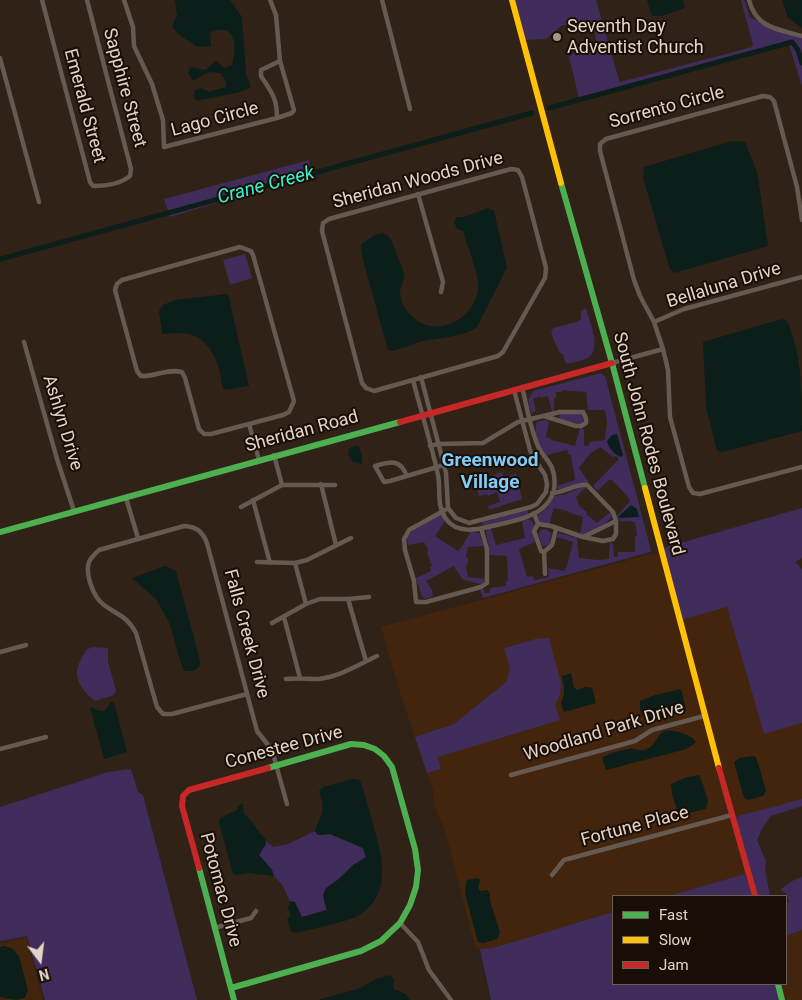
<!DOCTYPE html>
<style>
body{margin:0}
#map{position:relative;width:802px;height:1000px;overflow:hidden;background:#302216;font-family:Roboto,sans-serif}
canvas{display:block}
.legend{position:absolute;left:612px;top:895px;width:175px;height:90px;box-sizing:border-box;background:#190e06;border:1px solid #6a5d53;margin:0;padding:6px 9px;list-style:none;font-size:15px;color:#e4d3c6}
.legend li{display:flex;align-items:center;gap:10px;height:25px}
.legend b{width:25px;border:1px solid #6a5d53}
.north{position:absolute;left:15px;top:935px;width:50px;height:50px;-webkit-text-stroke:4px #190e06;paint-order:stroke;rotate:165deg;font-size:14px;font-weight:700;line-height:20px;text-align:center;color:#e4d3c6}
.north::after{content:'';display:block;margin:auto;width:18px;height:22px;background:#e4d3c6;clip-path:polygon(50% 0,100% 100%,50% 72%,0 100%)}
</style>
<div id="map">
<canvas width="802" height="1000"></canvas>
<ul class="legend">
<li><b style="height:6px;background:#4caf50"></b>Fast</li>
<li><b style="height:6px;background:#ffc107"></b>Slow</li>
<li><b style="height:6px;background:#c62828"></b>Jam</li>
</ul>
<div class="north">N</div>
</div>
<script>
const g = document.querySelector('canvas').getContext('2d');
g.lineJoin = 'round';
function paint(path, color) { g.fillStyle = color; g.fill(path, 'evenodd'); }
function strokePath(path, color, width, dash) { g.strokeStyle = color; g.lineWidth = width; g.lineCap = dash ? 'butt' : 'round'; g.setLineDash(dash || []); g.stroke(path); }
function write(font, color, halo, rows, align = 'center') {
  g.font = font + ' Roboto,sans-serif'; g.lineWidth = 4; g.setLineDash([]); g.textBaseline = 'middle'; g.strokeStyle = halo; g.fillStyle = color; for (const [text, x, y, turn = 0] of rows) {
    g.save(); g.translate(x, y); g.rotate((+turn || 0) * Math.PI / 180); g.textAlign = isNaN(turn) ? turn : align; if (halo) g.strokeText(text, 0, 0); g.fillText(text, 0, 0); g.restore();
  }
}
paint(new Path2D(`
 M659 552 746 874 668 896H613V912L493 948 476 949 442 820H440L434 804 433 790 427 773 441 769 438 757 474 745 555 705 560 695 535 639 505 647 510 668 507 682 454 724 415 737 400 692 381 627ZM563 680 577 690 586 687 564 712 561 703 564 696 565 687ZM681 689 686 710 654 721ZM669 730 674 731 690 737 693 745 686 749 641 761 606 769 631 748 640 751 654 746 661 733ZM699 775 704 785 708 801V806L706 809 689 813 671 784 685 778ZM467 880H480L478 888 480 891 490 897V900L478 941 465 893Z
 M727 607 764 734 802 723V799L738 816 736 821 682 620ZM734 762H758L766 791 743 794Z
 M802 930V1000H785L780 984H786V936Z
 M26 937 43 1000H0V944Z`), '#43250d');
paint(new Path2D(`
 M515 0H596L619 80 620 82 752 47 753 45 741 0H744L750 17 772 28 802 35V86L788 41 748 54 579 98 569 57 575 51 596 42 595 31 580 21 561 26 546 39 525 40Z
 M309 160 312 175 275 185 170 217 164 199Z
 M245 254 252 278 230 285 223 260Z
 M586 308C589 320 602 348 589 357 584 361 572 362 566 364L563 354 559 352 551 333 553 328 577 322 581 319V311Z
 M601 373 605 376 651 550 650 552 483 598 480 590 483 589 485 593H489L490 588 506 586V581H508L507 556 490 555 486 532 489 529H491L496 545 525 538 522 521 527 519 532 521 536 526 533 532 535 542 519 549 527 577 533 576 534 580 549 577 548 568 564 571 567 566 573 542 556 537 559 533 577 538 579 558 598 560 609 559 610 542 613 544 614 557H618V552H635V537L637 536 635 522 620 521 617 516 630 501 627 496 612 480H609L598 490 595 489 594 485 619 459 616 456 613 457 600 447 591 453 579 468 589 483H579L558 490 557 486 575 480 571 455H569L567 450 546 455C539 449 533 431 537 422L546 420 549 422 546 437 551 439V440L575 446 580 428H582L584 430V445L588 446 590 442 605 440 607 421 605 410H588L586 392 562 390 561 392H556V398H554V412L552 411 548 396 541 398 540 396 533 399 536 411 533 412 532 416 528 400 533 391Z
 M561 414H581L584 419 582 423 579 424 561 420 559 417Z
 M502 472 504 478 516 474 522 499 489 510 488 506 500 502 497 492 488 496 487 494 479 496 476 485 494 481 493 475Z
 M583 486 586 487 576 497 579 506 587 512 586 514 597 523 610 512 612 515C609 524 589 534 580 535L583 517 568 512V511L554 508 549 525 540 524 538 515 547 508 555 496 566 494Z
 M802 508V558L795 562 802 569V723L764 734 727 607 682 620 663 548Z
 M525 511H528V515L486 527 482 525 483 522Z
 M441 514 445 521 435 536 458 551 463 545 470 532 479 533 484 546 468 547 466 557 468 558V563L466 567 468 577 485 579 484 583 481 584 463 580 454 566 426 581 432 590 433 596 425 599 422 596 416 578 431 571 430 567 432 566 427 552H428L427 546H426L424 542 408 545 407 537 412 531Z
 M546 529 551 533 550 544 543 547 538 534 541 530Z
 M549 638 561 683 560 695 555 705 560 720 438 757 441 769 427 773 415 737 454 724 506 682 510 668 504 648 535 639Z
 M92 647 108 648V662L116 690 114 695 95 701C85 694 76 683 77 670 78 663 83 656 86 650Z
 M131 769 138 792 143 795 197 1000H45L27 936 0 941V807L108 772Z
 M802 799V806L771 816 763 827 757 840 766 861 765 870 770 896H757L736 821 738 816Z
 M315 831 318 835 330 834 363 848 366 857C351 866 341 878 326 888L324 902 327 910 302 917 290 902 283 886 274 876 272 870 259 855 266 841 273 847 288 844Z
 M745 874 752 896H668Z
 M802 877V930L786 936V901L790 903 787 895 781 889 792 881Z
 M613 912V984H776L780 1000H491L480 949 493 948Z`), '#3f2c5b');
paint(new Path2D(`
 M175 0H230L242 17 246 74 251 87 240 92 196 101 194 95 195 90 201 88 209 92 226 87V81L220 73 209 72 193 81 188 73 190 67 205 70 216 61 225 68 232 65C237 46 236 21 210 33L211 46 197 47C189 40 177 36 172 26L177 16Z
 M647 0H683L685 6 683 9 662 16H652Z
 M782 0H802V28L788 18Z
 M732 141 745 142 757 172 768 246 674 273 670 269 643 178 644 167Z
 M488 208 494 211 507 268 477 327C466 337 434 338 419 342 410 345 401 349 392 351L388 350 363 260 361 245C382 227 389 229 397 255 399 261 404 270 404 277 404 282 400 287 400 292 400 312 423 330 442 326 462 323 480 304 478 283 477 270 467 244 463 231L457 229 454 222 457 217H464Z
 M228 294 249 386 225 390C221 386 221 378 220 372 214 350 202 332 178 333 172 333 167 334 162 334L159 311 163 305 175 300Z
 M782 319 787 321C802 355 802 393 802 431L723 452 717 451 706 407 703 342Z
 M617 434 623 455 621 457C615 455 608 448 607 441L612 435Z
 M358 446 362 455V464L353 462 348 454 349 449 352 447Z
 M631 505 637 509 639 517 619 518V516Z
 M165 566 176 571 199 657 200 665C197 670 189 673 183 670L169 622 156 599 132 578Z
 M571 673 574 687 577 690 586 687 592 688 596 703 564 712 561 703C567 691 563 688 562 676Z
 M681 689 686 710 654 721H647C641 715 639 709 640 701L655 695Z
 M112 701 114 703 127 752 104 759 90 707 100 711H105Z
 M664 731C674 730 690 733 696 742L686 749 606 770 602 758C609 753 621 750 629 749 634 748 639 751 645 750 657 745 655 737 664 731Z
 M753 756 756 757 766 791 763 796 748 800 745 799 743 794 734 762 739 758Z
 M699 775 708 801 705 809 689 813H678L672 794 671 784 685 778Z
 M353 779 360 780C365 794 368 808 372 821 381 852 394 891 361 914 351 921 309 930 294 933L291 931 287 919 291 915 288 909 290 901 295 902 302 917 327 910 323 895 326 888 338 880 353 865 366 857 363 848 330 834 318 835 315 831C322 812 326 812 319 791L324 787Z
 M243 804 244 814C253 819 256 831 265 838L266 844 259 855 272 870 274 876 248 873 235 875 232 871 219 822 220 818 237 810 238 806Z
 M478 878 480 880 478 888 480 891 487 890 490 894V900L500 933 497 939 483 943 478 942 465 893 467 880Z
 M4 946 12 948 19 956 28 990 25 998 16 1000 0 997V947Z
 M390 975 394 980 393 987 394 989 406 994 410 1000H318L360 988 376 979Z`), '#0b1e19');
strokePath(new Path2D(`
 M549 108 792 42 798 50 802 63
 M0 259 532 113`), '#0b1e19', 5);
strokePath(new Path2D(`
 M42 0 90 182 93 186C105 186 120 184 130 176L131 169 87 0
 M124 0 133 27 134 46 152 84 163 120 164 147 277 118C277 97 271 92 261 76V70L280 61 276 15 270 0
 M382 0 410 109
 M749 0C756 28 777 29 802 36
 M0 58 39 202
 M277 118 292 113 294 110 280 61
 M511 169 518 170 522 177 546 268 545 278 503 352 498 356 374 391 366 388 362 383 322 231 323 223 329 219Z
 M418 194 443 282 441 292
 M802 220 797 187 774 101 770 97 763 96 606 139 600 144V151L634 280 640 296 654 322 663 349 668 370 670 417 689 487 693 493 700 494 802 467
 M240 247 251 251 253 255 294 401 289 412 283 415 211 434H204L199 429 185 378 182 372C168 368 155 377 141 376L137 371 115 290 117 284 122 280Z
 M654 322 684 309 802 277
 M24 342 57 459 74 511
 M612 363 663 349
 M421 377 446 473 448 508 456 518 469 523 531 507 537 504 546 492 547 484 545 475 533 457 530 450 514 390
 M413 380C421 411 431 443 438 475 441 490 436 505 446 519 457 534 477 530 492 526 514 521 547 517 554 490 555 483 555 475 552 468 549 460 541 454 538 446 530 428 527 406 522 387
 M249 424 259 460
 M430 446 438 444 483 443 518 422 560 412H583L586 418V423L581 426H576L544 416
 M274 455 282 485
 M407 476C400 459 391 461 375 466L384 482 390 481 444 465
 M321 484 336 545
 M126 498 138 538
 M253 500 270 563
 M241 507 282 485H335
 M445 510 409 530 404 539 405 550 414 581 416 602H426L481 587 487 583V549L481 528
 M534 513 538 524 551 526 583 537 616 521 613 512 587 485C577 483 564 493 552 493
 M538 524 534 531 541 551 544 552 552 545 556 529
 M583 537 603 541 613 539 616 534V521
 M544 552 545 574
 M257 562 295 563 307 560 351 538
 M295 563 306 604
 M348 599 366 661
 M284 617 300 678
 M272 623 306 604 320 599H348L369 597
 M0 652 26 645
 M286 679C297 678 308 679 318 679 339 677 358 665 377 656
 M247 694 172 714H163L157 707 136 633C126 615 119 616 104 605 93 597 85 574 89 562 91 557 96 553 99 550L184 526C197 527 202 531 207 543L257 731 272 750 287 804
 M0 749 46 737
 M511 775 635 741 652 730 704 716
 M552 875 564 860 732 815
 M400 923 418 942 429 970 451 1000
 M214 928 251 918 256 911`), '#655a52', 4.5);
strokePath(new Path2D(`
 M561 183 612 363 645 488
 M0 532 400 422
 M199 868 234 1000
 M778 984 782 1000
 M231 988 361 951 381 941 400 923 410 905 416 887 418 870 415 849 392 767 384 756 375 749 364 745 351 744 268 768`), '#4caf50', 6);
strokePath(new Path2D(`
 M512 0 561 183
 M645 488 719 768`), '#ffc107', 6);
strokePath(new Path2D(`
 M400 422 612 363
 M719 768 755 896
 M199 868 182 806 183 796 189 790 268 768`), '#c62828', 6);
for (const [x, y, r, color] of [
 [557,37,5,"#a59588"]
]) { const dot = new Path2D(); dot.arc(x, y, r, 0, 2 * Math.PI); g.fillStyle = color; g.fill(dot); strokePath(dot, '#190e06', 2); }
write('18px', '#e4d3c6', '#190e06', [
 ["Seventh Day",567,27],
 ["Adventist Church",567,48]
], 'left');
write('18px', '#e4d3c6', '#190e06', [
 ["Sapphire Street",124,88,75],
 ["Emerald Street",84,106,75],
 ["Sorrento Circle",667,108,-15],
 ["Lago Circle",215,120,-15],
 ["Sheridan Woods Drive",418,181,-15],
 ["Bellaluna Drive",724,286,-17],
 ["Ashlyn Drive",62,423,73],
 ["Sheridan Road",302,432,-15],
 ["South John Rodes Boulevard",648,444,75],
 ["Falls Creek Drive",246,634,75],
 ["Woodland Park Drive",604,732,-17],
 ["Conestee Drive",284,748,-15],
 ["Fortune Place",635,827,-15],
 ["Potomac Drive",220,890,75]
]);
write('italic 19px', '#3cf0cf', '#190e06', [
 ["Crane Creek",266,186,-15]
]);
write('bold 19px', '#7fcbfa', '#190e06', [
 ["Greenwood",490,461],
 ["Village",490,483]
]);
</script>
